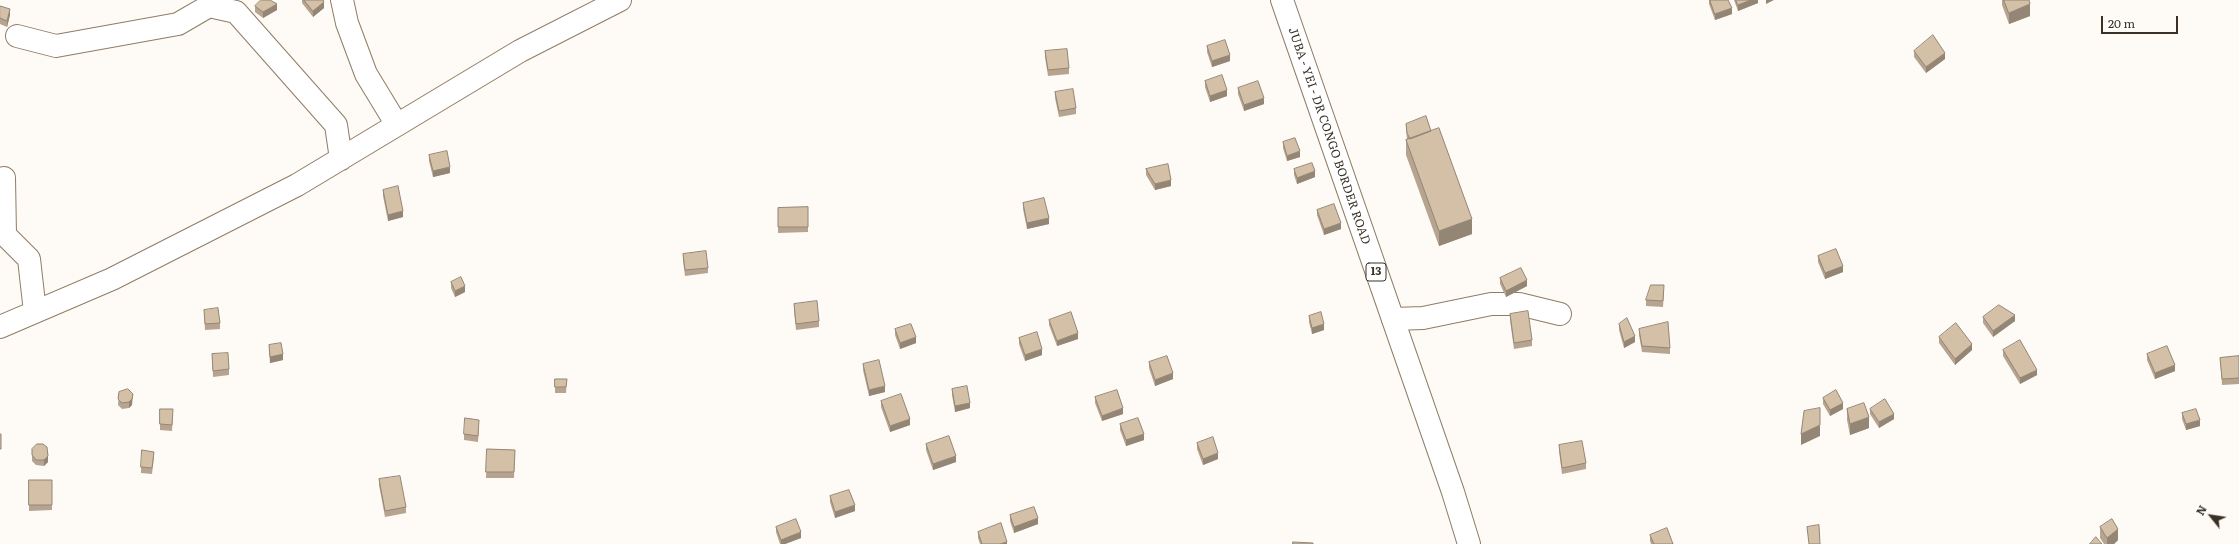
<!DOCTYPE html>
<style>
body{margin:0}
#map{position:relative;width:2239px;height:544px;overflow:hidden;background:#fefaf5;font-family:Literata,serif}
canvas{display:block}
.north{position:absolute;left:2191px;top:496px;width:40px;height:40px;-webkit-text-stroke:3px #fff;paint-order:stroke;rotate:300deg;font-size:11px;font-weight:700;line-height:16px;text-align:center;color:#393127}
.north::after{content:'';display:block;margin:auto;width:14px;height:18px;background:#393127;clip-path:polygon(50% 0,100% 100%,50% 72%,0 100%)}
.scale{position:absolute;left:2101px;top:16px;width:77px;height:18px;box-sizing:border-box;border:2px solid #393127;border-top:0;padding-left:5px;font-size:12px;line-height:14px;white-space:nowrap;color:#393127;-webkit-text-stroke:3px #fff;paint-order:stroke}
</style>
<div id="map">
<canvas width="2239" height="544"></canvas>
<div class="north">N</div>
<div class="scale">20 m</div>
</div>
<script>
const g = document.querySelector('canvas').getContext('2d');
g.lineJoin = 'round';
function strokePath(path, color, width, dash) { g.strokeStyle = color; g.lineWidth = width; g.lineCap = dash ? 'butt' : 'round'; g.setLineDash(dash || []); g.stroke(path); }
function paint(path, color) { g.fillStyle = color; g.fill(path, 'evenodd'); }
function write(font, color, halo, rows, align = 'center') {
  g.font = font + ' Literata,serif'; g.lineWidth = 3.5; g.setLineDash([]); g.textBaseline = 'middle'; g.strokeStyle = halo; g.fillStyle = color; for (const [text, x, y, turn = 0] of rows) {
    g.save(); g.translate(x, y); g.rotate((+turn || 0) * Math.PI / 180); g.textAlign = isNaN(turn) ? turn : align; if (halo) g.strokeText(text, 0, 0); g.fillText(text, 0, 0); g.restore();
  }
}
const street = new Path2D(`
 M342 0 347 23 366 74 397 125
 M17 36 56 46 178 24 209 6 236 12 336 125 341 159
 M4 178 5 235 29 259 35 312
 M1393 319 1423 318 1491 304H1519L1560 314
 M0 327 112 279 297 185 520 51 620 0`);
const primary = new Path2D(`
 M1282 0 1453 492 1469 544`);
strokePath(street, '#8f7c65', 24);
strokePath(primary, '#8f7c65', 24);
strokePath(street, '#fff', 22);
strokePath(primary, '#fff', 22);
paint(new Path2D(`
 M302 0H323L324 8 313 17 302 3Z
 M1709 0H1728L1732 14 1715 20 1709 4Z
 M1734 0H1758V3L1738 11Z
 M2002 0H2029L2030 16 2009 24 2002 5Z
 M0 6 10 15 7 27 0 24Z
 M255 6 277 10 263 18 255 12Z
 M1207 46 1230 61 1212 67 1207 52Z
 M1045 51 1069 68V74L1048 76 1045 57Z
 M1914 51 1945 59 1926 73 1914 57Z
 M1205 81 1227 96 1210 102 1205 87Z
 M1238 88 1264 104 1244 111 1238 94Z
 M1055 92 1076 108V114L1059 117 1055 98Z
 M1406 124 1431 131 1472 234 1439 246 1406 155V140L1407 139 1406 129Z
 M1283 142 1300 157 1287 161 1283 148Z
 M429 155 450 173 433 177 429 161Z
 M1146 169 1171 186 1155 190 1146 175Z
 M1294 169 1315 177 1297 184 1294 175Z
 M383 190 403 217 388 221 383 196Z
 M1023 203 1049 224 1027 229 1023 209Z
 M808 207V232L778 233V208Z
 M1317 210 1341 229 1324 235 1317 215Z
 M683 254 708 268V273L685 276 683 260Z
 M1818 256 1843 272 1825 279 1818 262Z
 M1500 278 1527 286 1506 297 1500 284Z
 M451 282 465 292 455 297 451 288Z
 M1664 291 1663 307 1646 306V300Z
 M794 304 819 321V327L796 330 794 310Z
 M204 310 220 323V329L205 330Z
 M1510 314 1532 340V346L1514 349 1510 320Z
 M1309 316 1324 330 1312 334 1309 322Z
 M1983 317 2015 321 1993 337 1983 323Z
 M1049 320 1078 339 1057 346 1049 325Z
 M1619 324 1635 342 1624 348 1619 330Z
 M895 329 916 343 900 349 895 335Z
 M1639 329 1670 348V354L1642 352 1639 335Z
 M1939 337 1972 350 1955 365 1939 343Z
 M1019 338 1042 355 1025 361 1019 344Z
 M269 345 283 360 270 363 269 351Z
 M2003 350 2037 375 2020 384 2003 356Z
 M212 354 229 369V375L213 377Z
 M2147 354 2175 371 2155 379 2147 360Z
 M2239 356V384L2222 385 2220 358Z
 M1149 362 1173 379 1155 386 1149 368Z
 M863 364 885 392 869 396 863 370Z
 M555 379H567L566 393H555Z
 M952 389 970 408 955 412 952 395Z
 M119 392 132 405 129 408 122 409 118 405Z
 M1095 397 1123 414 1102 421 1095 403Z
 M1823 398 1843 409 1830 416 1823 404Z
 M881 401 910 425 890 432 881 407Z
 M160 409 173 415 172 431 160 430Z
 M1847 409 1869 428 1850 435 1847 420Z
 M1870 409 1894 419 1879 428 1870 414Z
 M2182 413 2200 426 2186 430 2182 419Z
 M1120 424 1144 440 1126 446 1120 430Z
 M479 426 478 442 464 440V434Z
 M1197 443 1218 459 1203 465 1197 449Z
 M926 444 956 462 933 470 926 450Z
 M1559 445 1586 463V469L1562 474 1559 451Z
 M32 449 48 462 44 466 36 465 32 461Z
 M487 449 515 450 514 478H486Z
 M154 457 152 474 141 473V467Z
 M379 479 406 507V513L385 517 379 485Z
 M29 480H52V510L29 511Z
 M830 496 855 511 835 518 830 502Z
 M1010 515 1038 524 1014 533 1010 521Z
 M776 527 801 538 785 544H780L776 532Z
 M2100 527 2118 540 2114 544H2104L2100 538Z
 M978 532 1007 544H980L978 538Z
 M1650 535 1673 544H1651L1650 541Z`), '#b6a490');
paint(new Path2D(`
 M1751 0H1758V3L1738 11V5Z
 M1766 0H1774L1766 4Z
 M324 2V8L313 17V11Z
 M277 4V10L263 18V12Z
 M2030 4V16L2009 24V13Z
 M1732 8V14L1715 20V14Z
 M10 9V15L7 27V21Z
 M1945 53V59L1926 73V67Z
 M1230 55V61L1212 67V61Z
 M1227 90V96L1210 102V96Z
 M1264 98V104L1244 111V105Z
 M1300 151V157L1287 161V156Z
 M450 167V173L433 177V171Z
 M1315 171V177L1297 184V178Z
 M1171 180V186L1155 190V184Z
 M403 211V217L388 221V215Z
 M1049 218V224L1027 229V223Z
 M1472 219V234L1439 246V231Z
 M1341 223V229L1324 235V229Z
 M1843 266V272L1825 279V273Z
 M1527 280V286L1506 297V291Z
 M465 286V292L455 297V291Z
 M2015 315V321L1993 337V331Z
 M1324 324V330L1312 334V328Z
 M1078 333V339L1057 346V341Z
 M1635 336V342L1624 348V342Z
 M916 337V343L900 349V343Z
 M1972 344V350L1955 365V359Z
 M1042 349V355L1025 361V355Z
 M283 354V360L270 363V357Z
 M2175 365V371L2155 379V373Z
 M2037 370V375L2020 384V378Z
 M1173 373V379L1155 386V380Z
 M885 386V392L869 396V390Z
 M133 394 132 405 129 408V402Z
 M970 403V408L955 412V406Z
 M1843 403V409L1830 416V410Z
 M1123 408V414L1102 421V416Z
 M1894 414V419L1879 428V422Z
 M1869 417V428L1850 435V424Z
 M910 419V425L890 432V426Z
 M2200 420V426L2186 430V424Z
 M1820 425V436L1801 445V434Z
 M1144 434V440L1126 446V440Z
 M1218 453V459L1203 465V459Z
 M48 456V462L44 466V460Z
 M956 456V462L933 470V464Z
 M855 505V511L835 518V512Z
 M1038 518V524L1014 533V527Z
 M2118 529V540L2114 544H2107V538Z
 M801 532V538L785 544H781V540Z
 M1007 542V544H1000Z`), '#948675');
const building = new Path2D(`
 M261 0H270L277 4 263 12 255 6Z
 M304 0H323L324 2 313 11Z
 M1710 0H1728L1732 8 1715 14Z
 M1736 0H1751L1738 5Z
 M2004 0H2029L2030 4 2009 13Z
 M0 6 10 9 7 21 0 18Z
 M1933 35 1945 53 1926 67 1914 51Z
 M1225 40 1230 55 1212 61 1207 46Z
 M1067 49 1069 68 1048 70 1045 51Z
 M1222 75 1227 90 1210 96 1205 81Z
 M1258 81 1264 98 1244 105 1238 88Z
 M1073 89 1076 108 1059 111 1055 92Z
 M1426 116 1431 131 1410 139 1407 133 1406 124Z
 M1439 128 1472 219 1439 231 1406 140Z
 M1295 138 1300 151 1287 156 1283 142Z
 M447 151 450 167 433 171 429 155Z
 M1312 163 1315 171 1297 178 1294 169Z
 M1168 164 1171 180 1155 184 1146 169Z
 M398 186 403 211 388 215 383 190Z
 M1044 198 1049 218 1027 223 1023 203Z
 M1334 204 1341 223 1324 229 1317 210Z
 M808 207V227H778V208Z
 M1836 249 1843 266 1825 273 1818 256Z
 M706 251 708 268 685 270 683 254Z
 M1521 268 1527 280 1506 291 1500 278Z
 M461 277 465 286 455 291 451 282Z
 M1651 285H1664L1663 301 1646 300Z
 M817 301 819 321 796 324 794 304Z
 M1999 305 2015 315 1993 331 1983 317Z
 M218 308 220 323 205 324 204 310Z
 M1528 311 1532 340 1514 343 1510 314Z
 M1071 312 1078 333 1057 341 1049 320Z
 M1321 312 1324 324 1312 328 1309 316Z
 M1627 318 1635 336 1624 342 1619 324Z
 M1668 322 1670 348 1642 346 1639 329Z
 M1956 323 1972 344 1955 359 1939 337Z
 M911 324 916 337 900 343 895 329Z
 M1037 332 1042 349 1025 355 1019 338Z
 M2020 340 2037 370 2020 378 2003 350Z
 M281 343 283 354 270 357 269 345Z
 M2167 346 2175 365 2155 373 2147 354Z
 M228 353 229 369 213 371 212 354Z
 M1167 356 1173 373 1155 380 1149 362Z
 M2239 356V378L2222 379 2220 358Z
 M879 360 885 386 869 390 863 364Z
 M555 379H567L566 387H555Z
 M967 386 970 403 955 406 952 389Z
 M128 389 133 394 132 399 129 402 122 403 118 399 119 392Z
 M1117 390 1123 408 1102 416 1095 397Z
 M1836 390 1843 403 1830 410 1823 398Z
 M901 394 910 419 890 426 881 401Z
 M1885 399 1894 414 1879 422 1870 409Z
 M1864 403 1869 417 1850 424 1847 409Z
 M1820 408V425L1801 434 1804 411Z
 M160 409H173L172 425 160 424Z
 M2196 409 2200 420 2186 424 2182 413Z
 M465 418 479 420 478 436 464 434Z
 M1138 418 1144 434 1126 440 1120 424Z
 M0 434H1V449H0Z
 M949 436 956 456 933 464 926 444Z
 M1213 437 1218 453 1203 459 1197 443Z
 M1582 441 1586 463 1562 468 1559 445Z
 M37 444H43L47 447 48 456 44 460H36L32 455V449Z
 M487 449 515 450 514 472H486Z
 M142 450 154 452 152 468 141 467Z
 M400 476 406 507 385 511 379 479Z
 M29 480H52V505H29Z
 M849 490 855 505 835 512 830 496Z
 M1034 507 1038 518 1014 527 1010 515Z
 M796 519 801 532 781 540 776 527Z
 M2112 519 2118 529 2107 538 2100 527Z
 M1001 523 1007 542 1000 544H982L978 532Z
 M1819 525 1820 544H1809L1807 527Z
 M1667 528 1673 544H1654L1650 535Z
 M2096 537 2102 544H2090Z
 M1293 542 1313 543V544H1293Z`);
paint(building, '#d4bfa7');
strokePath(building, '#948675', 1);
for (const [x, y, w] of [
 [1376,272,20]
]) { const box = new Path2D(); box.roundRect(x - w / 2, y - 9, w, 18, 3); g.fillStyle = '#fff'; g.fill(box); strokePath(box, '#393127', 1); }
write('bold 11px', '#393127', null, [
 ["13",1376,272]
]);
write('12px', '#393127', '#fff', [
 ["JUBA - YEI - DR CONGO BORDER ROAD",1329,136,71]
]);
</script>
